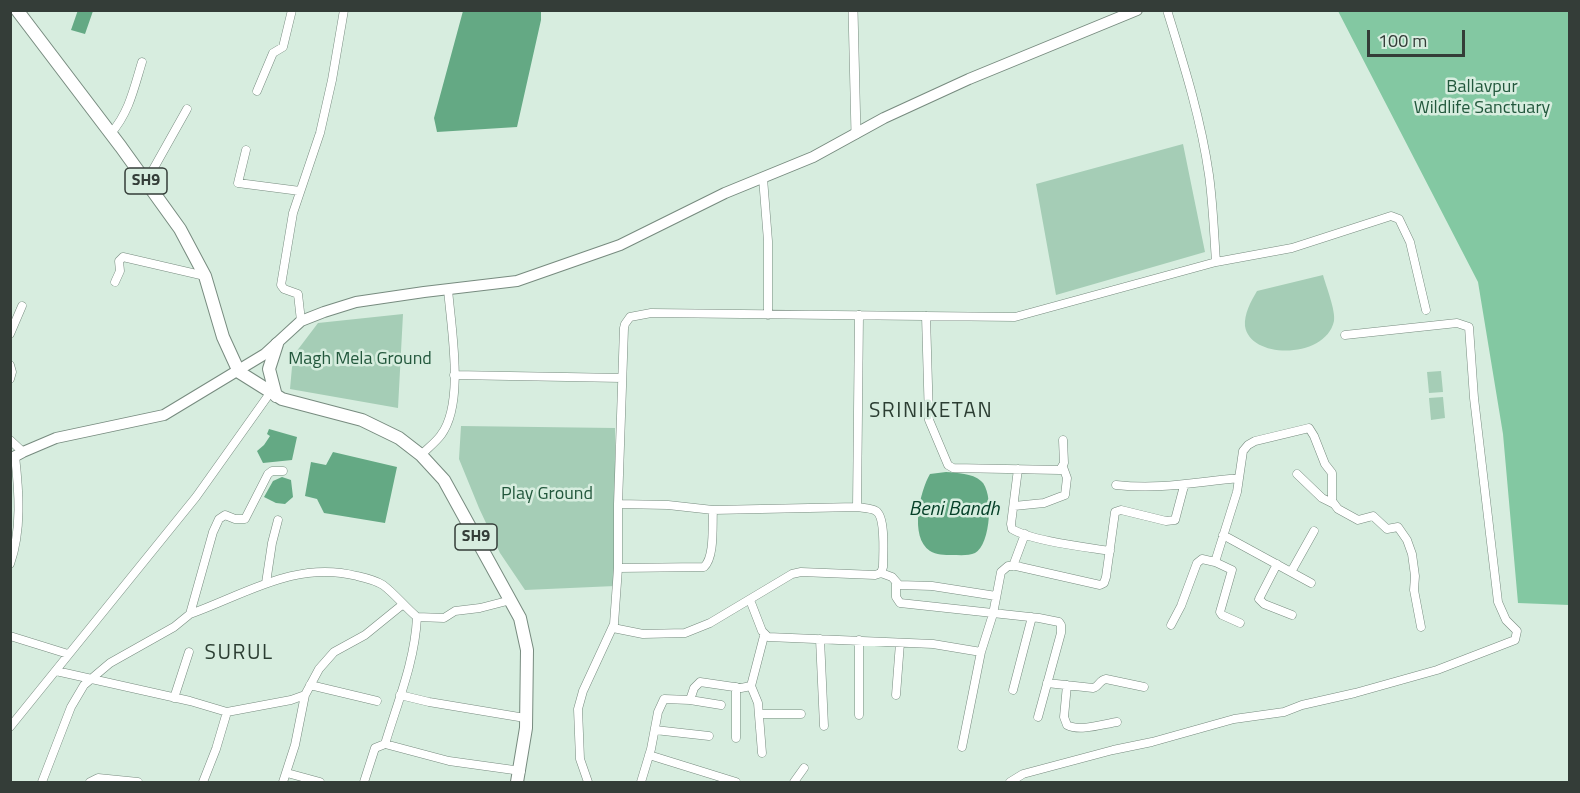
<!DOCTYPE html>
<style>
body{margin:0}
#map{position:relative;width:1580px;height:793px;overflow:hidden;background:#d7eddf;font-family:"Titillium Web",sans-serif}
canvas{display:block}
.frame{position:absolute;inset:0;border:12px solid #343d38;pointer-events:none}
.scale{position:absolute;left:1367px;top:30px;width:98px;height:27px;box-sizing:border-box;border:3px solid #343d38;border-top:0;padding-left:8px;font-size:18px;line-height:21px;white-space:nowrap;color:#343d38;-webkit-text-stroke:4px #d7eddf;paint-order:stroke}
</style>
<div id="map">
<canvas width="1580" height="793"></canvas>
<div class="frame"></div>
<div class="scale">100 m</div>
</div>
<script>
const g = document.querySelector('canvas').getContext('2d');
g.lineJoin = 'round';
function paint(path, color) { g.fillStyle = color; g.fill(path, 'evenodd'); }
function strokePath(path, color, width, dash) { g.strokeStyle = color; g.lineWidth = width; g.lineCap = dash ? 'butt' : 'round'; g.setLineDash(dash || []); g.stroke(path); }
function write(font, color, halo, rows, align = 'center') {
  g.font = font + ' "Titillium Web",sans-serif'; g.lineWidth = 5; g.setLineDash([]); g.textBaseline = 'middle'; g.strokeStyle = halo; g.fillStyle = color; for (const [text, x, y, turn = 0] of rows) {
    g.save(); g.translate(x, y); g.rotate((+turn || 0) * Math.PI / 180); g.textAlign = isNaN(turn) ? turn : align; if (halo) g.strokeText(text, 0, 0); g.fillText(text, 0, 0); g.restore();
  }
}
paint(new Path2D(`
 M1183 144 1205 252 1056 295 1036 184Z
 M1323 275C1326 286 1336 311 1334 321 1326 359 1250 360 1245 326 1244 314 1251 301 1257 291Z
 M403 314 398 408 290 389 293 356 318 323Z
 M1441 371 1443 392 1429 393 1427 372Z
 M1443 397 1445 418 1431 420 1429 398Z
 M461 426 615 428V586L525 590 500 553 479 508 459 459Z`), '#a5cdb6');
paint(new Path2D(`
 M1338 11H1569V605L1518 603 1503 434 1478 282Z`), '#83c8a2');
paint(new Path2D(`
 M78 10 93 11 85 34 71 30Z
 M463 11H541V20L517 127 437 132 434 118Z
 M269 429 297 437 292 460 263 463 257 451 264 445 270 436 267 434Z
 M333 452 397 467 385 523 324 513 317 499 305 496 311 462 326 465Z
 M946 472C957 473 972 473 981 481 994 491 991 545 975 553 969 556 959 555 952 555 945 555 936 555 930 551 909 537 920 491 930 474Z
 M282 477 291 480 293 497 285 504 276 503 264 497 273 481Z`), '#64a984');
const minor = new Path2D(`
 M1167 10C1184 65 1201 119 1209 175 1213 204 1214 233 1216 262
 M257 91 273 53 283 47 292 10
 M111 133C129 113 134 88 142 62
 M246 150 238 183 300 191
 M763 178 768 241V315
 M146 182 187 109
 M115 282 120 271 119 261 123 257 205 276
 M926 316 929 420 948 465 953 468 1060 470 1064 463 1063 440
 M301 321 298 294 284 289 281 285 293 213 320 133 332 80 344 10
 M10 334 22 306
 M10 365 12 372 10 379
 M454 375 622 378
 M10 440 23 452
 M421 455C428 448 436 442 441 435 465 403 451 328 448 289
 M1018 469 1011 524 1012 529C1032 541 1085 547 1110 551
 M1297 474 1322 498 1334 504
 M1116 485C1161 490 1195 482 1239 478
 M1014 506 1044 503 1065 495 1067 478 1063 467
 M857 507 859 315
 M1223 535 1311 583
 M1215 562 1237 492 1243 451 1248 445 1255 441 1309 428 1314 436 1325 464 1332 473V501L1338 509 1358 520 1373 516 1387 529 1398 527 1407 540 1412 554 1415 576 1414 590 1421 627
 M10 564C22 530 19 491 15 456
 M1277 564 1259 599 1264 604 1292 615
 M1013 566 1025 534
 M618 568 704 567C715 557 712 525 713 510
 M1291 572 1314 531
 M881 573 892 577 899 585 932 586 996 596
 M266 583 272 543 278 520
 M896 584V597L900 603 1039 618 1059 622 1061 625V633L1038 717
 M750 600 762 631 768 637 933 644 981 652
 M190 614C246 594 296 560 357 576 366 578 375 580 383 585 395 594 405 607 417 617L444 618 455 611 480 608 511 600
 M1171 625 1181 606 1197 563 1202 559 1215 562 1232 570 1220 612 1222 615 1240 623
 M613 628 643 634 685 633 710 623 792 574 801 572 875 575 881 573 883 567C883 556 886 517 876 511 872 508 863 508 857 507L713 510 668 505 618 504
 M10 636 68 654
 M820 639 824 726
 M859 640V715
 M56 671 190 701 227 712 291 700 305 695 319 669 334 652 365 635 402 605
 M1047 683 1093 688C1099 687 1099 680 1106 679L1144 687
 M310 685 377 701
 M1067 685 1064 717 1067 725C1080 732 1103 724 1117 722
 M751 686 758 703 762 753
 M1013 690 1032 617
 M400 695 429 702 525 718
 M896 695 900 643
 M174 698 189 652
 M690 700 721 705
 M760 714H801
 M10 727 196 497 270 393
 M655 730 709 736
 M736 738V687
 M385 744C398 701 415 661 417 617
 M962 747 981 652 993 614 1001 572 1008 566H1016L1100 585 1104 583 1106 577 1115 512 1121 510 1166 521 1175 520 1184 486
 M649 755 736 782
 M287 773 320 782
 M42 782 71 707 84 685 110 663 174 627 190 614 213 532 219 519 225 515 235 519H245L268 474 272 471H283
 M90 782 98 778 138 782
 M203 782 216 749 227 712
 M283 782 295 745 305 695
 M364 782 375 748 385 744 449 761 521 771
 M588 782 580 759 578 709 583 691 614 624 618 568V504L624 328 625 324 630 317 651 313 1015 317 1216 262 1292 248 1391 216 1399 219 1410 242 1426 310
 M641 782 651 749 658 712 664 699 690 700 694 688 700 682 741 688 751 686 764 636
 M794 782 804 768
 M1010 782 1023 774 1113 750 1152 742 1234 719 1284 712 1302 705 1355 693 1437 670 1515 640 1517 631 1506 620 1498 602 1474 398 1469 327 1457 323 1345 335`);
const tertiary = new Path2D(`
 M853 10 856 134`);
const secondary = new Path2D(`
 M10 459 23 452 56 438 164 415 265 354 301 321 324 312 356 302 424 292 517 281 620 245 725 193 813 157 884 118 969 79 1137 10`);
const primary = new Path2D(`
 M17 10 121 147 180 229 205 276 223 337 239 372 282 399 362 420 399 438 421 455 444 480 520 618 527 650 526 728 517 782
 M276 396 269 369 277 344`);
strokePath(minor, '#778b7f', 9);
strokePath(tertiary, '#778b7f', 10);
strokePath(secondary, '#778b7f', 12);
strokePath(primary, '#778b7f', 14);
strokePath(minor, '#fff', 8);
strokePath(tertiary, '#fff', 9);
strokePath(secondary, '#fff', 10);
strokePath(primary, '#fff', 12);
for (const [x, y, w] of [
 [146,181,42],
 [476,537,42]
]) { const box = new Path2D(); box.roundRect(x - w / 2, y - 13, w, 26, 4.5); g.fillStyle = '#d7eddf'; g.fill(box); strokePath(box, '#343d38', 1.5); }
write('bold 16px', '#343d38', null, [
 ["SH9",146,181],
 ["SH9",476,537]
]);
write('18px', '#22573c', '#d7eddf', [
 ["Ballavpur",1482,88],
 ["Wildlife Sanctuary",1482,109],
 ["Magh Mela Ground",360,360],
 ["Play Ground",547,495]
]);
write('italic 20px', '#054028', '#d7eddf', [
 ["Beni Bandh",954,510]
]);
g.letterSpacing = '1.5px';
write('21px', '#2b3d32', '#d7eddf', [
 ["SRINIKETAN",931,412],
 ["SURUL",239,654]
]);
g.letterSpacing = '0px';
</script>
